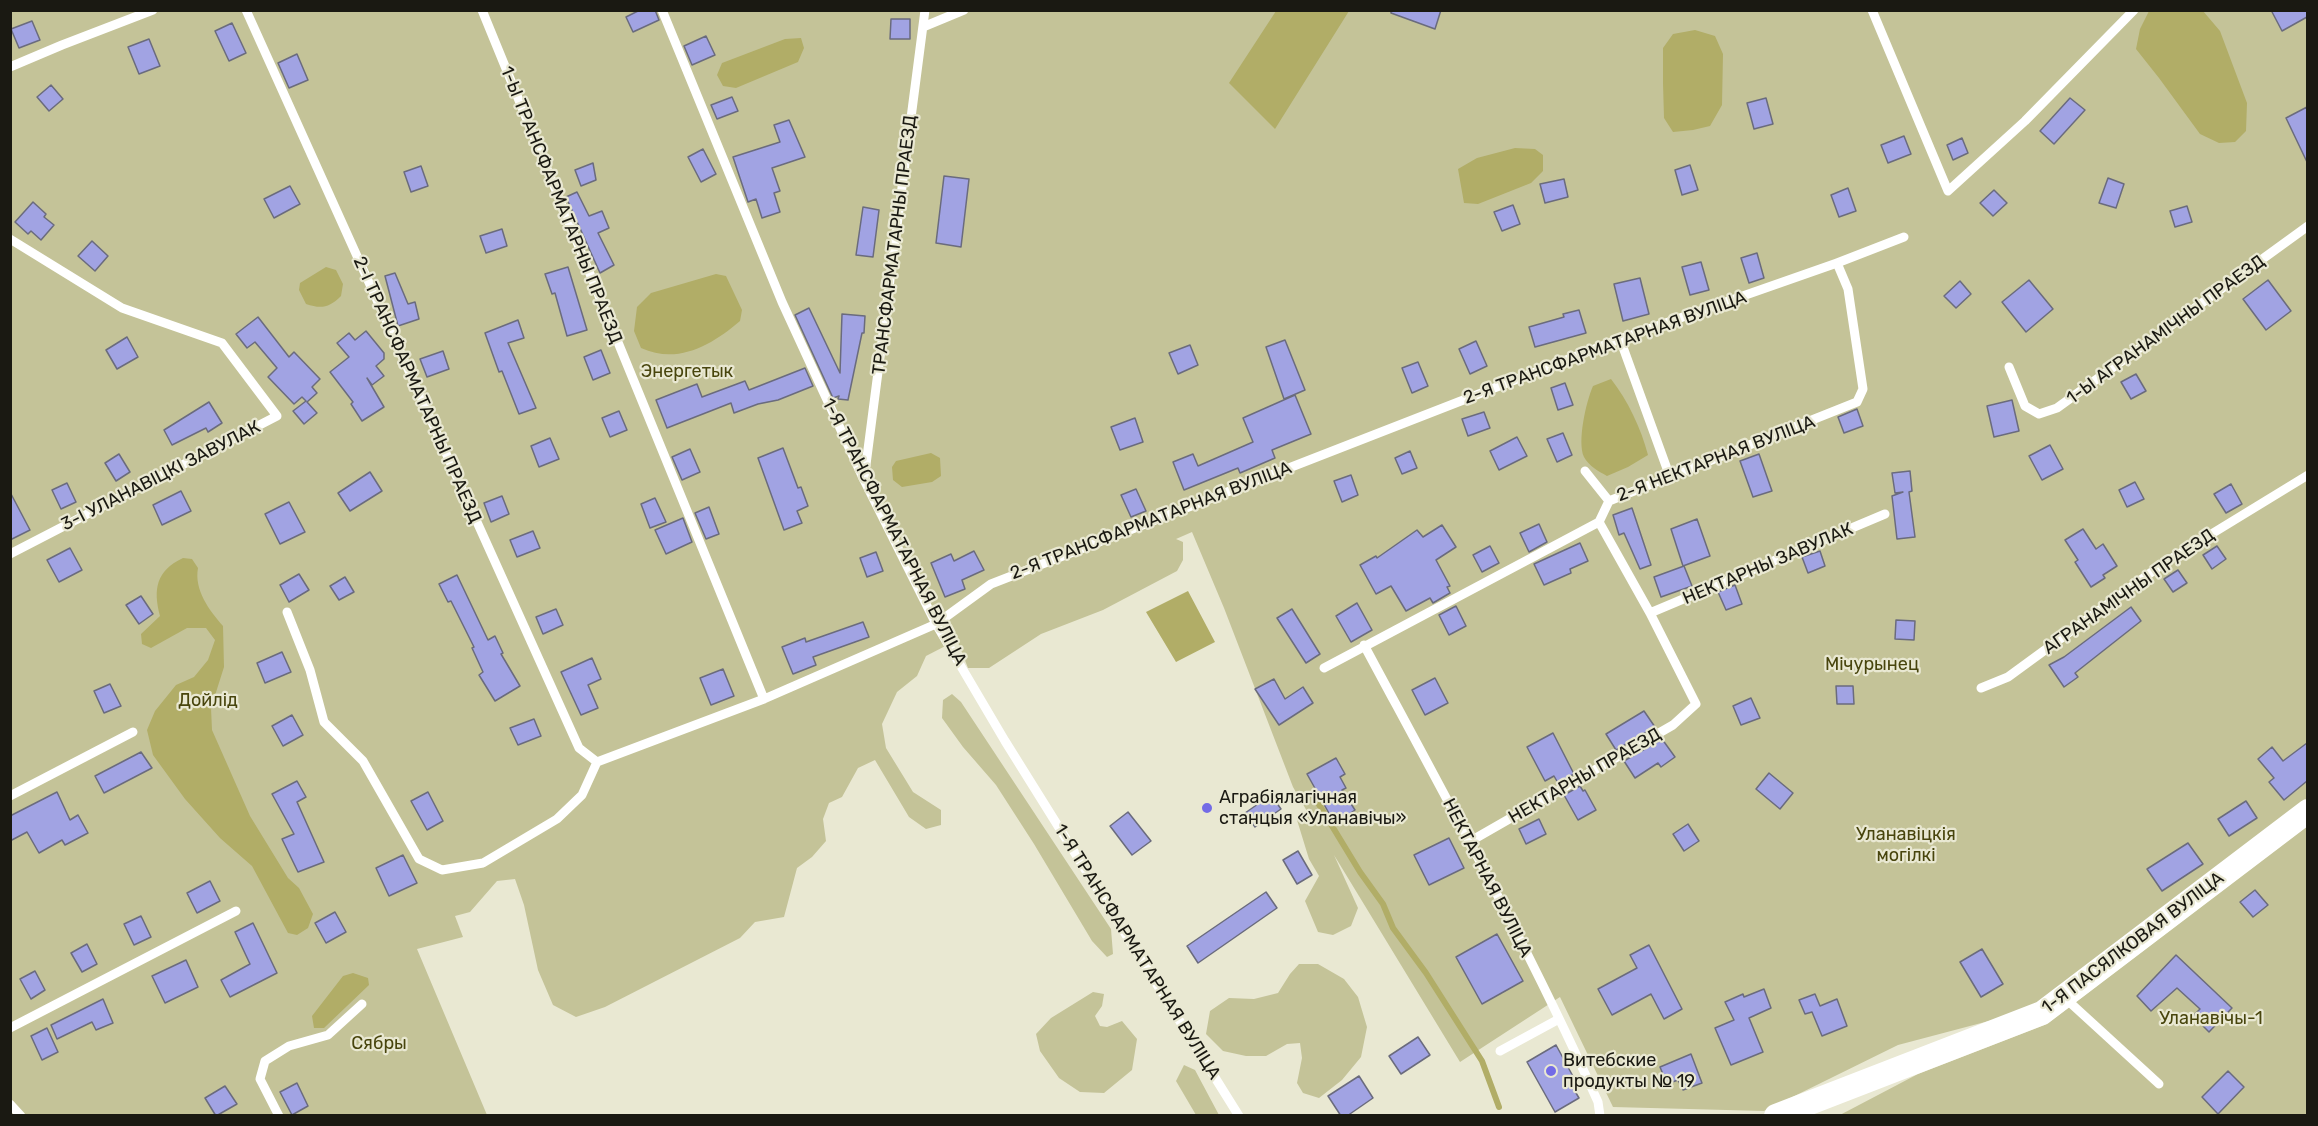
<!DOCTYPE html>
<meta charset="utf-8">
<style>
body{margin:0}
#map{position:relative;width:2318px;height:1126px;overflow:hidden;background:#e9e8d2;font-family:Rubik,sans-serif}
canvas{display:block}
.frame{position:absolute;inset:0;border:12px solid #1a1912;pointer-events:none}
</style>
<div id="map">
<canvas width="2318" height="1126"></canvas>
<div class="frame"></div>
</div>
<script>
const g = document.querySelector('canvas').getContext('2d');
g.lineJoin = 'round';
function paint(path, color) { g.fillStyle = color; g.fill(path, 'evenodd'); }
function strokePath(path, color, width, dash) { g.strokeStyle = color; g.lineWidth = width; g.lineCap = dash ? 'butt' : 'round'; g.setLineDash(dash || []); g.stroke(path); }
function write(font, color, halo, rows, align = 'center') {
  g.font = font + ' Rubik,sans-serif'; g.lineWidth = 4.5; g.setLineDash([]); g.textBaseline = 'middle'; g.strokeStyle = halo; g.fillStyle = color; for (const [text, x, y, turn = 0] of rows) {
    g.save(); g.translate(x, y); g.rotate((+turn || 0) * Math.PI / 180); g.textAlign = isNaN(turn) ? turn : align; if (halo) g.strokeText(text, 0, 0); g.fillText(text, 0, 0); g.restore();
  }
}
paint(new Path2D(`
 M10 11H2307V809L2038 1008 1898 1045 1764 1111 1613 1107 1560 997 1460 1062 1334 855 1358 908 1351 926 1333 935 1318 932 1305 901 1319 876 1309 859 1297 820 1304 812 1308 813 1293 787 1224 608 1192 532 1176 539 1183 542V560L1177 571 1103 610 1041 634 989 668H968L957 640 926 656 917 676 897 692 882 724 886 748 913 792 941 810V825L926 829 909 817 875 760 858 768 842 797 829 803 823 819 826 841 812 857 797 868 784 917 755 922 740 938 605 1007 576 1017 553 1005 538 970 524 905 515 879 497 881 470 912 455 916 463 937 417 949 487 1115H11Z
 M952 694 961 702 1111 929 1113 954 1107 957 1092 941 1034 844 996 785 963 747 942 718 943 700Z
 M2307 826V1115L1838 1116 1918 1074 2047 1024Z
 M1299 964H1318L1344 979 1358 997 1367 1027 1361 1057 1342 1080 1319 1098 1303 1093 1297 1083 1302 1058 1300 1043 1287 1044 1266 1056H1246L1223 1051 1206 1034 1210 1011 1229 998 1254 999 1278 993 1290 974Z
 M1093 992 1104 994 1102 1006 1095 1016 1100 1026 1107 1027 1122 1021 1137 1039 1132 1070 1104 1093 1080 1092 1059 1078 1040 1051 1036 1034 1051 1018Z
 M1184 1065 1195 1070 1219 1115H1196L1176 1081Z`), '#c4c398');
paint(new Path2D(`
 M1276 11H1349L1275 129 1229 83Z
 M2149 11H2203L2220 31 2247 103 2246 131 2235 142 2219 143 2200 134 2159 78 2136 49 2140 29Z
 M1695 30 1715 36 1723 54 1722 105 1710 126 1693 130 1673 132 1664 118 1663 83V48L1673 34Z
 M801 38 804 48 798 62 736 88 723 86 717 75 722 63 785 39Z
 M1515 148 1535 149 1543 155V171L1531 183 1478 204 1464 203 1458 169 1477 158Z
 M326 267 336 270 343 284 341 296C329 308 321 309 306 304L299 290 300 283Z
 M716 274 726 276 742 310 740 321C712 345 678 365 641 348L634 331 637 307 651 293Z
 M1611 379C1628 401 1641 428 1648 455L1628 467 1607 476C1598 471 1589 466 1584 457 1577 442 1586 402 1593 386Z
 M931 453 940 458 941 476 932 482 902 487 893 480 892 467 896 461Z
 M183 558 192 559 198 568C194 590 209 610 223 626L224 667 211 708 212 730 250 816 288 878 299 888 313 914 308 928 297 935 288 933 252 866 220 838 185 799 153 755 147 730 155 711 176 685 194 677 208 660 215 640 206 628H187L151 648 142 644 141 634 160 616C153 589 156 571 183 558Z
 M1188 591 1215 642 1176 662 1146 612Z
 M353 973 368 978 369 985 324 1028H314L312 1016 343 976Z`), '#b1ad67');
strokePath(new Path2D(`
 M1315 798 1360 872 1383 904 1393 928 1426 973 1482 1061 1499 1107`), '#b1ad67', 6);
const building = new Path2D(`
 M640 10H655L659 20 633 32 626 17Z
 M1391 10H1441L1435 29 1391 13Z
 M2271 10H2307V17L2282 31Z
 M891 19H910V39H890Z
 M32 21 40 40 19 48 11 29Z
 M232 23 246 53 229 61 215 31Z
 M706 36 715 55 692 65 684 46Z
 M149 39 160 66 139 74 128 47Z
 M297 54 308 80 289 88 278 63Z
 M51 85 63 99 49 111 37 97Z
 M732 97 738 111 717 119 711 105Z
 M1766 98 1773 124 1754 129 1747 103Z
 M2070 98 2085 110 2054 144 2040 131Z
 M2307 107V162L2286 118Z
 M789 120 805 157 772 168 780 191 774 193 780 212 762 218 756 199 748 202 733 157 780 142 774 125Z
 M1904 136 1911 154 1888 163 1881 145Z
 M1962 138 1968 153 1953 160 1947 145Z
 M703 149 716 174 701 182 688 157Z
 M593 163 596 180 581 186 575 170Z
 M1690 165 1698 190 1682 195 1675 170Z
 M421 166 428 186 411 192 404 172Z
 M944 176 969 179 961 247 936 243Z
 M2108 178 2124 184 2116 208 2099 203Z
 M1564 179 1568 197 1545 203 1540 184Z
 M290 186 300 204 274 218 264 199Z
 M1848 188 1856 211 1839 217 1831 195Z
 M1994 190 2007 203 1993 216 1980 203Z
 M577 192 589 216 602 211 609 228 598 233 614 265 600 273 566 197Z
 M33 202 46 214 44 217 54 225 41 240 31 231 28 234 15 222Z
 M1513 205 1520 224 1502 231 1494 212Z
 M2187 206 2192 222 2175 227 2170 211Z
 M863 207 879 210 873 257 856 255Z
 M502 229 507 246 486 253 480 236Z
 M92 241 108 256 95 271 78 256Z
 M1757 253 1764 278 1749 283 1741 258Z
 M1701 262 1709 290 1690 295 1682 267Z
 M568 267 587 330 567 336 555 293 552 294 545 274Z
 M395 273 408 304 415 302 419 319 398 326 385 276Z
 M1640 278 1649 314 1623 321 1614 284Z
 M2029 280 2053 309 2026 332 2002 302Z
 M2268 280 2291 311 2266 330 2243 299Z
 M1960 281 1971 294 1956 308 1944 296Z
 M809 308 840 373 842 314 865 316 864 333H862L848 400 838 399 839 396 833 398 795 315Z
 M1579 310 1586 333 1535 347 1529 327 1564 317 1563 314Z
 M258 317 289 357 294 352 320 379 312 387 317 393 307 402 317 413 304 424 293 411 306 401 302 397 294 404 268 377 277 368 255 342 247 348 236 334Z
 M518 320 524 338 508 343 536 408 519 414 502 371 499 372 485 333Z
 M366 331 384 353V359L376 366 384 376 372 385 367 378 384 407 362 421 351 404 353 402 330 372 349 357 337 343 349 333 355 340Z
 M127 337 138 357 117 369 106 350Z
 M1285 340 1305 390 1284 399 1266 347Z
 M1476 341 1487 366 1470 374 1459 349Z
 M1190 345 1198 365 1178 374 1169 353Z
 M601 350 610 373 593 380 584 357Z
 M443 351 449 369 427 377 420 359Z
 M1418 362 1428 386 1412 393 1402 368Z
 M805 368 813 386 778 400 758 404 734 413 731 403 667 428 656 400 697 384 702 397 745 381 749 390Z
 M2136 374 2146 391 2131 399 2121 382Z
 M1565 383 1573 405 1558 410 1551 388Z
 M1295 395 1311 434 1272 450 1275 458 1240 473 1238 468 1184 490 1173 462 1193 454 1198 466 1253 442 1243 418Z
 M2012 400 2019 431 1994 437 1987 406Z
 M209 402 222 423 208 432 206 428 172 445 164 430Z
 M1857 409 1863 426 1844 433 1838 417Z
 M619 411 627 430 610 437 602 418Z
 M1484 412 1490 428 1468 436 1462 419Z
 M1135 418 1143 442 1120 450 1111 427Z
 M1563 433 1572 455 1557 462 1547 439Z
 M1517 437 1527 456 1499 470 1490 451Z
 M550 438 559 459 539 467 531 446Z
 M2050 445 2063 469 2042 480 2029 456Z
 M783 448 798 488 801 487 808 506 797 511 802 523 784 530 758 458Z
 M690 449 700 472 682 480 672 457Z
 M1410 451 1417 468 1402 474 1395 458Z
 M119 454 130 472 116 481 105 463Z
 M1759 454 1772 491 1753 497 1740 461Z
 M1910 471 1912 491 1909 492 1915 537 1897 539 1892 496 1903 492 1895 493 1892 473Z
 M370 472 382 491 350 511 338 493Z
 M1351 475 1358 495 1342 502 1334 481Z
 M2135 482 2144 499 2127 507 2119 490Z
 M67 483 76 502 61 509 52 490Z
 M2231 484 2242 504 2226 513 2214 494Z
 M1136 489 1146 511 1131 517 1121 495Z
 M181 491 191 511 162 525 153 505Z
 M10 492 30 530 10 540Z
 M502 496 509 514 491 522 484 503Z
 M655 498 666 522 650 528 641 504Z
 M289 502 305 532 280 544 265 514Z
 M709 507 719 534 706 539 695 513Z
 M1632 508 1651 565 1640 569 1624 533 1619 535 1613 515Z
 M683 518 692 542 666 554 655 530Z
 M1697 519 1710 556 1683 566 1671 529Z
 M1539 524 1547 542 1529 552 1520 533Z
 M1442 525 1456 547 1436 560 1450 586 1447 587 1450 593 1433 603 1430 598 1406 611 1391 586 1376 594 1360 565 1376 556 1377 558 1417 530 1423 537Z
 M2083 529 2096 549 2103 544 2117 566 2103 575 2105 578 2091 587 2075 562 2078 560 2065 540Z
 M533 531 540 548 517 557 510 540Z
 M1580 543 1588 561 1570 569 1571 573 1544 585 1534 564Z
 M1490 546 1499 563 1482 572 1473 555Z
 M2217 546 2226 559 2212 569 2203 555Z
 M70 548 82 570 59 582 47 560Z
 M974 551 984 570 962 580 965 589 945 597 931 563 951 554 954 561Z
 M1820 551 1825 566 1808 573 1802 557Z
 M876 552 883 571 867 577 860 558Z
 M1684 566 1692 586 1661 597 1654 577Z
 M2178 570 2187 583 2173 592 2164 579Z
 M299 574 309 590 289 602 280 585Z
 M457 575 488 640 495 636 503 653 501 654 520 686 495 701 479 675 483 672 472 648 474 647 451 601 448 602 439 584Z
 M345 577 354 592 339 600 330 586Z
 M1735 585 1742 604 1726 610 1718 592Z
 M141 596 153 614 139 624 126 605Z
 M1357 603 1372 630 1351 642 1336 616Z
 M1456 606 1466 626 1449 635 1439 615Z
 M2131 607 2141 621 2075 673 2078 677 2064 687 2049 665 2064 657Z
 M556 609 563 625 543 634 536 617Z
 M1292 609 1320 654 1306 663 1277 618Z
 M1896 620 1915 621 1914 640 1895 639Z
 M863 622 869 637 813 657 816 665 793 674 782 647 805 638 806 642Z
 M282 652 291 672 265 683 257 663Z
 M592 658 601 679 588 685 598 708 581 715 561 672Z
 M723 669 734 696 711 705 700 678Z
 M1435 678 1448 703 1425 715 1412 690Z
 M1274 679 1285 699 1303 687 1313 703 1279 725 1255 689Z
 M110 684 121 706 104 713 94 691Z
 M1836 686H1853L1854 704H1837Z
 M1751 698 1760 718 1741 725 1733 706Z
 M1644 711 1655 727 1616 750 1606 734Z
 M292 715 303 735 283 746 272 726Z
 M534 719 541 736 518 745 510 728Z
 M1553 733 1574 774 1558 783 1554 776 1545 781 1527 747Z
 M1662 739 1675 757 1661 767 1658 763 1635 778 1624 761Z
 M2307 743V781L2284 800 2269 782 2274 778 2258 759 2272 747 2283 761Z
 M141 752 152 768 104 793 95 776Z
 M1336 758 1345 774 1340 777 1346 788 1342 790 1355 810 1335 824 1307 774Z
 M1769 773 1793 793 1780 809 1756 789Z
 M297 781 306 797 297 802 324 862 298 872 282 839 294 834 272 794Z
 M1580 786 1583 791 1585 790 1596 810 1578 820 1564 795Z
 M57 792 70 820 78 815 88 833 65 845 62 840 39 853 27 832 10 841V816Z
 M428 792 443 821 427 830 411 801Z
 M1271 795 1281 809 1255 827 1245 813Z
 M2246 801 2257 818 2229 836 2218 819Z
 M1128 812 1151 841 1132 855 1110 826Z
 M1539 819 1546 834 1526 844 1519 829Z
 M1688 824 1699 841 1684 851 1673 834Z
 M1449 838 1464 868 1429 885 1414 855Z
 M2188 843 2203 864 2162 891 2147 869Z
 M1298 851 1312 875 1297 884 1283 860Z
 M403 855 417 883 389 896 376 868Z
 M210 881 220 901 197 913 187 893Z
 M2255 890 2268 905 2253 917 2240 902Z
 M1266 892 1277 908 1198 963 1187 946Z
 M335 912 346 932 326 943 315 923Z
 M141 916 151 937 134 945 124 924Z
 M253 923 277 973 230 997 221 980 250 964 235 932Z
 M1497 934 1523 981 1482 1004 1456 957Z
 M87 944 97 964 82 972 71 953Z
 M1649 945 1682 1009 1664 1019 1651 994 1612 1015 1598 989 1637 968 1630 955Z
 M1982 949 2003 984 1981 997 1960 962Z
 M2176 955 2232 1008 2209 1032 2193 1016 2200 1009 2177 988 2151 1011 2137 996Z
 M186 960 198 987 165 1003 152 976Z
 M35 971 45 990 31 999 20 979Z
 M1764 989 1771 1008 1749 1018 1763 1052 1731 1065 1715 1028 1734 1020 1725 1002 1743 994 1744 997Z
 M1815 994 1820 1006 1837 999 1847 1026 1822 1036 1812 1012 1805 1014 1799 1000Z
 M103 999 113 1023 96 1030 92 1022 57 1039 51 1025Z
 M47 1028 58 1052 42 1060 31 1036Z
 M1418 1037 1430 1055 1401 1074 1389 1056Z
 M1556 1045 1575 1080 1570 1083 1579 1098 1555 1112 1527 1062Z
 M1691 1054 1702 1083 1683 1090 1678 1080 1667 1084 1660 1067Z
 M2228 1071 2244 1087 2218 1114 2202 1097Z
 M1359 1076 1373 1098 1347 1116H1341L1328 1096Z
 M297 1083 308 1106 292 1115 280 1092Z
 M225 1086 237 1104 216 1116 205 1098Z`);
paint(building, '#a1a3e3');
strokePath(building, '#6a6b7d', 1.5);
strokePath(new Path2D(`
 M246 10 579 748 597 762
 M482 10 764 699
 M662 10 782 302 864 480 936 624 1005 741 1239 1116
 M1872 10 1948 191 2025 121 2134 10
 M923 27 964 10
 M10 67 62 45 153 10
 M10 239 122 308 222 343 277 416 10 554
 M1620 339 1670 477
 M2009 367 2025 406 2039 414 2057 408 2308 226
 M1585 471 1609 501
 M864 480 925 10
 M287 612 310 670 324 722 363 761 419 859 442 870 483 863 557 819 582 795 597 762 764 699 936 624 991 584 1620 339 1837 263 1904 237
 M1650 613 1885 514
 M1364 645C1445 796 1528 946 1598 1102L1600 1116
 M1324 668 1599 522 1609 501 1857 402 1863 389 1848 289 1837 263
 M1981 688 2008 677 2164 563 2308 475
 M10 796 133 732
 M1469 842 1673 725 1696 704 1650 613 1599 522
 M2065 998 2159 1084
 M10 1028 236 911
 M1500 1051 1559 1019
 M10 1104 21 1116
 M279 1116 260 1079 265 1061 289 1046 328 1035 362 1004`), '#fff', 9);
strokePath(new Path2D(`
 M1776 1116 2042 1013 2308 811`), '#fff', 24);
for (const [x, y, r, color] of [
 [1207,808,6,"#736be6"],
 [1551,1071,6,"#736be6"]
]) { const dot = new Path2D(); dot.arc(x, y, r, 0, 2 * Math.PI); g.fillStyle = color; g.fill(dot); strokePath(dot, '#e9e8d2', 2); }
write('18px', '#1a1912', '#e9e8d2', [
 ["1-Ы ТРАНСФАРМАТАРНЫ ПРАЕЗД",561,205,68],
 ["ТРАНСФАРМАТАРНЫ ПРАЕЗД",895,245,-83],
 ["1-Ы АГРАНАМІЧНЫ ПРАЕЗД",2166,330,-36],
 ["2-Я ТРАНСФАРМАТАРНАЯ ВУЛІЦА",1605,348,-20],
 ["2-І ТРАНСФАРМАТАРНЫ ПРАЕЗД",417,390,66],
 ["2-Я НЕКТАРНАЯ ВУЛІЦА",1716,459,-21],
 ["3-І УЛАНАВІЦКІ ЗАВУЛАК",161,476,-27],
 ["2-Я ТРАНСФАРМАТАРНАЯ ВУЛІЦА",1151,521,-21],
 ["1-Я ТРАНСФАРМАТАРНАЯ ВУЛІЦА",894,532,63],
 ["НЕКТАРНЫ ЗАВУЛАК",1768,564,-23],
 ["АГРАНАМІЧНЫ ПРАЕЗД",2129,592,-35],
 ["НЕКТАРНЫ ПРАЕЗД",1585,776,-30],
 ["НЕКТАРНАЯ ВУЛІЦА",1487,878,63],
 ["1-Я ПАСЯЛКОВАЯ ВУЛІЦА",2133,943,-37],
 ["1-Я ТРАНСФАРМАТАРНАЯ ВУЛІЦА",1137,952,58]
]);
write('18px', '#48450d', '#e9e8d2', [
 ["Энергетык",687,372],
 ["Мічурынец",1872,665],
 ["Дойлід",208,701],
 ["Уланавіцкія",1906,835],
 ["могілкі",1906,856],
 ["Уланавічы-1",2211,1019],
 ["Сябры",379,1044]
]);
write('18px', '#1a1912', '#e9e8d2', [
 ["Аграбіялагічная",1219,798],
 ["станцыя «Уланавічы»",1219,819],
 ["Витебские",1563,1061],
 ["продукты № 19",1563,1082]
], 'left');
</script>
